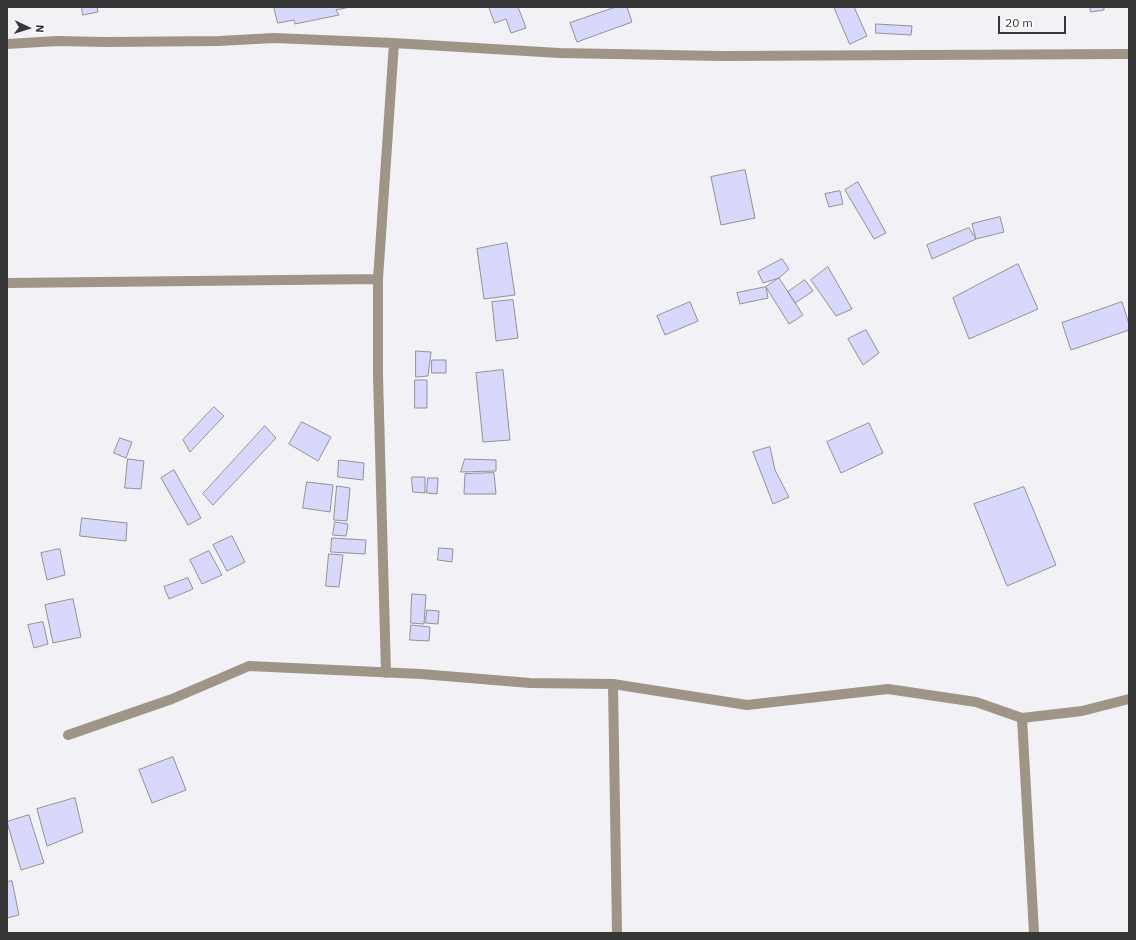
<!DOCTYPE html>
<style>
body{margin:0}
#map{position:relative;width:1136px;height:940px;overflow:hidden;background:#f2f2f6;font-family:"IBM Plex Sans",sans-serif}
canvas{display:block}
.frame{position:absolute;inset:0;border:8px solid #363637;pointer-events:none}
.north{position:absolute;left:8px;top:8px;width:40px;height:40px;-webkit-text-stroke:3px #fff;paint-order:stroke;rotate:94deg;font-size:11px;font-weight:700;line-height:16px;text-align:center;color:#363637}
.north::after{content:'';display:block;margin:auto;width:14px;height:18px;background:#363637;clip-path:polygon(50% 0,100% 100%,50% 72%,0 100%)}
.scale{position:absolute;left:998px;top:16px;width:68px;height:18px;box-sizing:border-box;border:2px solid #363637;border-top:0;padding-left:5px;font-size:12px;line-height:14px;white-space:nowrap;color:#363637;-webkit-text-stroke:3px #fff;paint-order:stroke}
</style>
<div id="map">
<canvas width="1136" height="940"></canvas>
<div class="frame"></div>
<div class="north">N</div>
<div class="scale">20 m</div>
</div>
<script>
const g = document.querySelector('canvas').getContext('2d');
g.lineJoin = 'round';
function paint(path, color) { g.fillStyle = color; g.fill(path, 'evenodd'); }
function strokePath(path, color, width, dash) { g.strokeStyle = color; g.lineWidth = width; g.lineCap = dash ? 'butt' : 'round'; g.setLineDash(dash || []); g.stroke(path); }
const building = new Path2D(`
 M82 7H97L98 12 83 15Z
 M274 7H350L336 10 339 15 295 24 294 20 278 23Z
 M489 7H518L526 28 511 33 506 19 495 23Z
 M616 7H627L632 22 577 42 570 23Z
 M834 7H854L867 36 850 44Z
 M1090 7H1104V10L1091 12Z
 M876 24 912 26 911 35 876 33Z
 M745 170 755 218 721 225 711 177Z
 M858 182 886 233 874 239 845 190Z
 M840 191 843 204 829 207 825 194Z
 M1000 217 1004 232 976 239 972 224Z
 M969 228 976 239 932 259 927 245Z
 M507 243 515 295 484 299 477 249Z
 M782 259 789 269 779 278 763 283 758 272Z
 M1018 264 1038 309 969 339 953 298Z
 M828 267 852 309 836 316 811 280Z
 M779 278 803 315 789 324 766 287Z
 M805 280 813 291 795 303 788 292Z
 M766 287 768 298 740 304 737 293Z
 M513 300 518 338 496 341 492 302Z
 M690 302 698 321 665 335 657 316Z
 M1122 302 1129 324V330L1071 350 1062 323Z
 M866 330 879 353 863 365 848 339Z
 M416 351 431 352 428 376 416 377Z
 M432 360H446V373H432Z
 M503 370 510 440 483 442 476 373Z
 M415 380H427V408H415Z
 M214 407 224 416 190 452 183 440Z
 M302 422 331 437 318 461 289 444Z
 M869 423 883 453 841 473 827 442Z
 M265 426 276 438 213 505 203 494Z
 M120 438 132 442 126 458 114 453Z
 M770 447 775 470 789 497 773 504 753 452Z
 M128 459 144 461 141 489 125 488Z
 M465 459 496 460V471L461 472Z
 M339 460 364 463 363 480 338 477Z
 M174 470 201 518 188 525 161 478Z
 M494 473 496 494H464L465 474Z
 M412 477H425V493L413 492Z
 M428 478H438L437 494 427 493Z
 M307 482 333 485 330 512 303 508Z
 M337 486 350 488 347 521 334 520Z
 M1024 487 1056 565 1007 586 974 504Z
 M82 518 127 523 126 541 80 536Z
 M335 522 348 524 346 536 333 535Z
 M232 536 245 562 227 571 213 545Z
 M332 538 366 540 365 554 331 552Z
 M439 548 453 549 452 562 438 560Z
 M60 549 65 575 47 580 41 553Z
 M209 551 222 575 202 584 190 560Z
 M329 554 343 555 339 587 326 586Z
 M188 578 193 589 169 599 164 587Z
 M412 594 426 595 424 624 411 623Z
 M73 599 81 637 53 643 45 605Z
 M427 610 439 611 438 624 426 623Z
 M43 622 48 644 34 648 28 625Z
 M411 625 430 627 429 641 410 640Z
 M173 757 186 790 152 803 139 770Z
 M75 798 83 832 47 846 37 809Z
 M29 815 44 863 21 870 7 822Z
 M12 881 19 915 7 918V882Z`);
paint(building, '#d8d8fd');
strokePath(building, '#919194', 1);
strokePath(new Path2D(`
 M7 44 57 41 106 42 219 41 274 38 394 43 559 53 721 56 1129 54
 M7 283 378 279
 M386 673 378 375V279L394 43
 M613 684 617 933
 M1022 718 1034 933
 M68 735 172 699 249 666 421 674 530 683 613 684 747 705 888 689 976 702 1022 718 1082 711 1129 699`), '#9e9587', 10);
</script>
